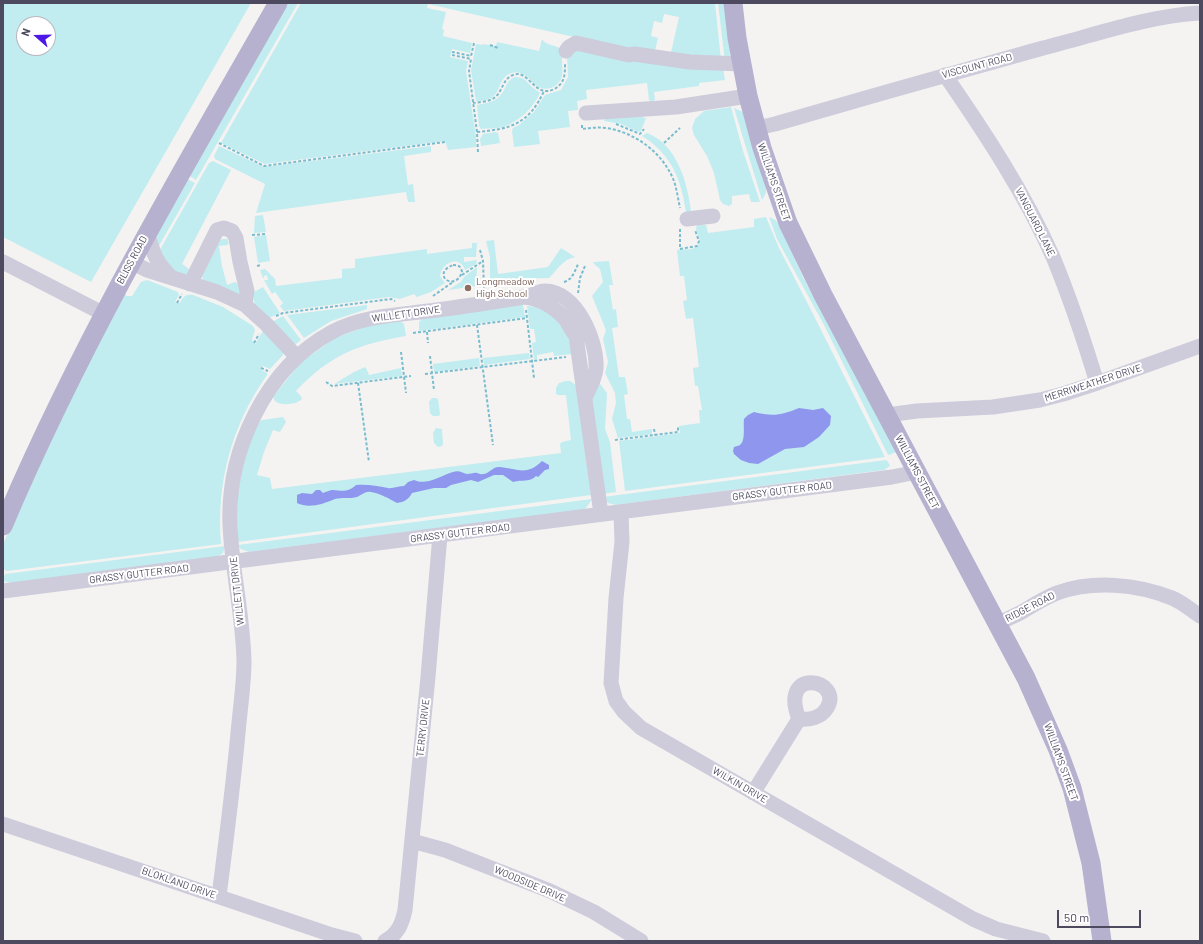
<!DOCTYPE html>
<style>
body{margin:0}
#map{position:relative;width:1203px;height:944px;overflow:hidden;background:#f4f3f1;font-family:Barlow,sans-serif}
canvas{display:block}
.frame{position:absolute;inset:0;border:4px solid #4d495f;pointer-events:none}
.north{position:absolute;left:16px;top:16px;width:40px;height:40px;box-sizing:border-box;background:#fff;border:1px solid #b8b6bf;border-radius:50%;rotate:290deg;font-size:11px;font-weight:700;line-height:16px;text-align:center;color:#4d495f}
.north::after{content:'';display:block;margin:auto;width:14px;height:18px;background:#4d18e7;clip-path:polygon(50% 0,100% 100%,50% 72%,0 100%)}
.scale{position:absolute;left:1057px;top:910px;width:84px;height:18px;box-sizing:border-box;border:2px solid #4d495f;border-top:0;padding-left:5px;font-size:12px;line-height:14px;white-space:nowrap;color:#4d495f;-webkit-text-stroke:3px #fff;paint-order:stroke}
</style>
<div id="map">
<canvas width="1203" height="944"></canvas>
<div class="frame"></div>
<div class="north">N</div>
<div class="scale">50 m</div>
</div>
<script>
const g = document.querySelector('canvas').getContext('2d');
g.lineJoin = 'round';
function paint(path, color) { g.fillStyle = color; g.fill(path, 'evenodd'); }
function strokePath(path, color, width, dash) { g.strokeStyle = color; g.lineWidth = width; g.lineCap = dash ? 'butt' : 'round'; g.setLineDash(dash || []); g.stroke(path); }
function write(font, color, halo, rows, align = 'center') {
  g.font = font + ' Barlow,sans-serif'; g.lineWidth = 4; g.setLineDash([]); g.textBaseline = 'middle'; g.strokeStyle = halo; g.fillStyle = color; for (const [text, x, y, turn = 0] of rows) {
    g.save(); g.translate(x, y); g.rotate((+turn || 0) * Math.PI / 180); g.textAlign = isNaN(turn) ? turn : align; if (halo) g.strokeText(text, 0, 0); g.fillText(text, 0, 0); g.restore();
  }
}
paint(new Path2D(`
 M3 3H251L91 282 3 237ZM24 24H48V48H24Z
 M287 3H298L196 180 188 175Z
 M301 3H715L721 60 670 57 679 17 664 14 662 23 654 21 651 36 658 38 654 55 428 4 427 8 446 12 442 29 444 30 443 36 472 43 470 53 452 49 450 57 468 61 466 71 476 137V147L448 150 445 141 265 164 221 143Z
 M718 3H724L731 59 725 62Z
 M542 39C547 47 559 44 561 51 562 54 562 58 562 61 562 65 563 71 562 76 560 85 550 91 541 88 530 84 525 67 509 74 494 82 505 101 476 101L471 70 476 44 483 45V44L496 46 497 42 539 51Z
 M572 50 723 68 725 80 699 83V86L654 92 655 100 651 102 649 100 647 83 586 90 587 99 577 101 578 110 568 111 570 127 538 131 540 144 514 147 512 131 513 128 519 125 534 112 545 95 561 90 568 77 567 57Z
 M515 77C524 77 526 81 532 87 534 89 538 91 540 93 533 108 520 121 503 127 496 129 488 128 481 129L479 126 477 105C487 103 497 102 503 92 507 85 507 80 515 77Z
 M731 107 743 151 760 202H751L749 194 732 196V204L729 206 723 204 720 200 714 173 707 156 694 135 692 128 695 119 704 111Z
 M734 108 743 112 766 187V193L762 200Z
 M637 116 646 118 641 131 638 132 621 124 604 121 605 119Z
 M495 132 498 133 500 143 481 146 480 139 483 134Z
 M647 133C677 144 688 184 691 212H686C681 179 672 155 642 136Z
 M219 146 264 167 431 146V152L404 156 408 185 413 184 415 202H408L406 192 256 213 265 184 215 159 214 156Z
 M213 161 231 170 182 264 189 269 186 276 174 273 157 255 209 163Z
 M185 178 195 183 156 251 155 237Z
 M263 215 266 232 254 233 255 216Z
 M766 217 779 248 811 310 885 457 625 491 619 441 680 433 679 426 700 423 699 410H702L698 386H695L693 368 699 367 693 318 686 319 683 301 687 300 684 276H680L677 250C686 249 698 251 700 241L696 229 697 225H706L708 233 754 227V219Z
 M769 217 775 220 779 224 803 277 895 449 896 452 889 455H888L824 325 777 239Z
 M266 235 270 261 258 263 254 237Z
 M223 239H227L229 243 227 245 219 246 222 266 227 285 235 282 237 283 240 291 239 295 203 280 202 276 220 240Z
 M494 240 498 274 548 267 561 248 575 257C563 259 557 270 549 278L514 279C506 283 496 285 490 278V257L486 241Z
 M472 243H477L476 257H464V262L477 260 476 264 465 270C460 255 442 262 440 276L445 283 431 292 417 297 414 294 400 299 389 297 284 311 280 306 283 303 275 292 272 294 264 280H268L267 275 264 276V278H263L260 270 265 269 275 279 276 286 342 278V269L355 268V259L427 249V254L472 248Z
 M609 261 613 285H609L613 310 616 309 618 327 612 328 619 377H625L628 394 624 395 627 419H630L632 432 652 429V434L618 438 612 419 616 403 615 393 605 373 608 362 603 339 606 330 592 296 603 282 600 269 593 263 594 262Z
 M477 267 476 286 448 290 461 282 464 277Z
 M147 280 178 292 179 295 175 302 180 303C183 297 185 294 193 295L223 307 253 326 255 330 252 340 255 344 263 331 283 352V355L270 369 263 366 261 370 267 373V375C232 425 216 482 221 544L7 571 3 569V544L72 395 123 293 127 296H132L141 282Z
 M263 287 280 313 269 318C258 309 252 307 254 292Z
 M367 305V309L331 321 304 338 287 315Z
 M515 305H523L525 317 419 331V322L423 318Z
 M527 306 536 307 551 314 567 332 573 354 554 356 553 352 537 355V359H534L532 343 536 342 534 329H530Z
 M283 316 301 340 296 344 292 342 272 322Z
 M400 321 404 324 406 336C358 344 330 355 296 391L301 396 302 399C296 405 281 406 275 401L273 397 301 362 335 338 370 325Z
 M529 353 530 359 484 365 483 358Z
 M479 358 480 366 434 372 433 364Z
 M365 367 366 368 369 375 401 368 402 376 334 384 354 372Z
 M597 380 607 393 605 429 610 442 616 492 603 494 591 401Z
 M566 381H570L576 385 591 495 238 542C236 509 237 475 249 444 251 436 256 429 260 421L262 420 283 417 286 422 280 432 273 430 264 452 257 475 270 478 272 489 561 453 560 444 562 442 571 440 566 395H558L556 394V388L559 383Z
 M432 398H436L438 399 440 414 439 416H433L430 413 429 402Z
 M436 428 442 429 443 444 442 446 438 447 434 443 433 433Z
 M886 460 888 462 890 466 884 470 616 505 608 503 603 497Z
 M592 499 586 508 582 510 249 552 241 549 238 545Z
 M225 546 223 553 214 559 11 583 3 581 5 574Z`), '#c1ecf0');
paint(new Path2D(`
 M799 408 813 410 823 408 831 416 830 425 819 437 804 447 785 449 758 464 749 463 741 460 734 454 733 451 734 447C736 446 739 446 740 445 746 441 743 425 744 419L748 415 754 412C773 417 782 415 799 408Z
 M542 461 549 465V469L545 470 538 477 536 476C529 483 522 479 513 482L503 475H494L478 482 471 480 451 485 446 488H434L412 493C408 500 404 502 397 503 388 498 381 494 371 492 365 491 362 495 357 497 350 499 342 497 335 499 323 504 309 509 297 503V495L302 493 312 494 316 490H320L323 493C326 492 330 490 333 490 343 491 349 492 356 485 367 484 377 486 388 488 392 489 399 486 404 486L408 482 414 480C427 486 440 476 453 472 459 470 462 473 467 474 471 474 474 472 477 473 479 473 480 475 483 474 489 474 493 466 500 467 518 469 527 476 542 461Z`), '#8e97ed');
strokePath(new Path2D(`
 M474 43 471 56 453 52 452 55 471 59 469 71 477 132 478 153
 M490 45 498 48
 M473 103C479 102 488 102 494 98 503 92 502 79 513 75 529 68 535 101 556 88 565 82 565 74 565 64
 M616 124 640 134 644 129
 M582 125V129C590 128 598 127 607 128 636 133 663 153 674 181 677 190 678 199 680 208
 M477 132C511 129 529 124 544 91
 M219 143 264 166 445 142
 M664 143 680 128
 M680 229V249L697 246 699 241 695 230
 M252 235 266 234
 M480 250 483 261 484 288
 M453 265C458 265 461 266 462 272 455 293 430 274 453 265Z
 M257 266 261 265
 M462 275 483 261
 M564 282C572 280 575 271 578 264
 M578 293 580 278 585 266
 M433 296 453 282
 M177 303 182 294
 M526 310 534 378
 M276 316 283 313 391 299 395 301
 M477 325 493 445
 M427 332 428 343
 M413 333 527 318
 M254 343 259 334
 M401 352 406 393
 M430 356 434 390
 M261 368 268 371
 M425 374 566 357
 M326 382 332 386 411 376
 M358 383 369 462
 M654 429 655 435
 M615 440 678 432V426`), '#78bdcf', 2, [3, 2]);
strokePath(new Path2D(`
 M566 51 569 47 576 43 629 55 634 54 690 62 742 64
 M945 75C985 133 1024 192 1053 257 1070 298 1084 340 1097 383
 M586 113 676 107 748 96
 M757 128 775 124C864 98 954 73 1043 48 1095 35 1147 16 1200 13
 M687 219 713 216
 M147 232C154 255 155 261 172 278
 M3 262 104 314
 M131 262 147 270 217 292 245 305 266 324 297 357
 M190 284 217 230 224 228 232 231 236 238 240 262 247 291 245 305
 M527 297C532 295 539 291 544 291 577 290 598 343 596 369 595 379 589 389 585 398
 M887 415 917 411 993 407 1040 400 1063 394 1097 383 1200 346
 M621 512 622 542 616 598 611 683 616 701 624 712 641 728 973 919 996 929 1043 941
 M3 591 892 477 917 472
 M998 624C1005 620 1012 617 1020 613 1032 606 1044 598 1057 593 1093 580 1137 584 1172 598 1182 602 1191 610 1200 616
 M753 793 799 719C809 720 821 718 827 708 844 679 778 666 799 719
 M3 824 332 935 355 941
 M412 841 445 850 550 891 594 912 641 941
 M219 896C226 842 233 788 238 733 240 710 244 684 244 661 243 615 232 571 230 525 227 452 265 368 332 332 362 316 396 315 429 311 461 307 493 302 524 297 540 298 556 308 566 320 569 325 572 331 576 336L601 514
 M385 941C398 934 402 924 405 910L428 677 440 535`), '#cecbdb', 15);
strokePath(new Path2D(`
 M733 3 737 38 748 96 762 148 788 223 823 295 1026 678 1058 750 1072 788 1091 863 1102 941
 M3 526C80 344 180 174 278 3`), '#b7b1d0', 19);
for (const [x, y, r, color] of [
 [468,288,4,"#8d6e63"]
]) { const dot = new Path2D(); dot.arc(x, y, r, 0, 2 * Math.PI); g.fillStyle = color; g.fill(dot); strokePath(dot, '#fff', 1.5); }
write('10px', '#4d495f', '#fff', [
 ["VISCOUNT ROAD",977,66,-15],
 ["WILLIAMS STREET",774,182,71],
 ["VANGUARD LANE",1035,222,63],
 ["BLISS ROAD",132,260,-62],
 ["WILLETT DRIVE",406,314,-8],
 ["MERRIWEATHER DRIVE",1093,383,-18],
 ["WILLIAMS STREET",917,472,62],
 ["GRASSY GUTTER ROAD",782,491,-7],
 ["GRASSY GUTTER ROAD",460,533,-7],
 ["GRASSY GUTTER ROAD",139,574,-7],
 ["WILLETT DRIVE",237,591,-96],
 ["RIDGE ROAD",1030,607,-27],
 ["TERRY DRIVE",423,728,-84],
 ["WILLIAMS STREET",1061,762,70],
 ["WILKIN DRIVE",740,785,30],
 ["BLOKLAND DRIVE",179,883,19],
 ["WOODSIDE DRIVE",530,884,23]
]);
write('10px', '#785e54', '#fff', [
 ["Longmeadow",476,282],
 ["High School",476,294]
], 'left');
</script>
